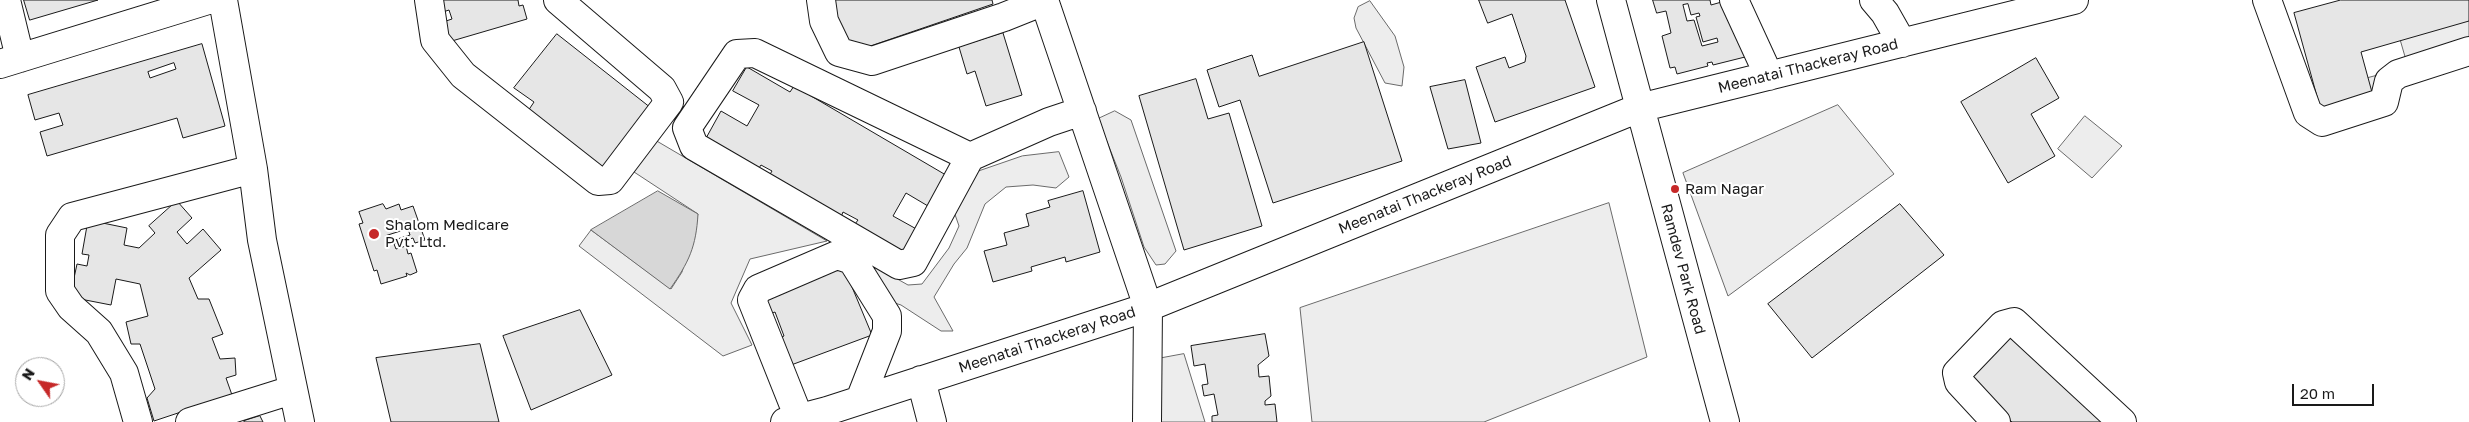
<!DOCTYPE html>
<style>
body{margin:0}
#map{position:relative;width:2469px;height:422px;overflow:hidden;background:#fff;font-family:"Golos Text",sans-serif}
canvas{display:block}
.north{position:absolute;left:15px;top:357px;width:50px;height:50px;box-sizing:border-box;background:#fff;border:1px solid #a3a3a3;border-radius:50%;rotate:303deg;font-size:14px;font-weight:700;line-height:20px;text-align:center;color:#1a1a1a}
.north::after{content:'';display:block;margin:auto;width:18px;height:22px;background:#c62828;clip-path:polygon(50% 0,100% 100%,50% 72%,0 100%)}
.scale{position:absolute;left:2292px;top:384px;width:82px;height:22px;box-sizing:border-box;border:2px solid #1a1a1a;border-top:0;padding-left:6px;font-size:15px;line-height:18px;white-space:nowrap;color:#1a1a1a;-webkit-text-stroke:4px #fff;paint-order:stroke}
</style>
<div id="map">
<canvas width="2469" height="422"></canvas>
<div class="north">N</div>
<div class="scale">20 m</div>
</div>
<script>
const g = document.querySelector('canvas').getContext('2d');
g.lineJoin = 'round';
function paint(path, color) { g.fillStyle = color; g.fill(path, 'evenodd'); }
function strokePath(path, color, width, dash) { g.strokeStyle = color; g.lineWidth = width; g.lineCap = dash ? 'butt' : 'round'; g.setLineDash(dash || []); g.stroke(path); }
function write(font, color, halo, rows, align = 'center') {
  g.font = font + ' "Golos Text",sans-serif'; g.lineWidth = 4; g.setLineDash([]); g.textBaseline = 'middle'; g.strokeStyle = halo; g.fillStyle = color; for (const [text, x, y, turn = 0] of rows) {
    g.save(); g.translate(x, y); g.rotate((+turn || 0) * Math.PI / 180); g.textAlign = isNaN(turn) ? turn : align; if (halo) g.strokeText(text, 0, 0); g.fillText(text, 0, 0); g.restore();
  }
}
const built = new Path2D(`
 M1370 1 1395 36 1404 67 1402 86 1385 83 1356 28 1354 18 1358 7Z
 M2469 9V66L2348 99 2355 81 2408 67 2397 29Z
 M1838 105 1894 174 1728 296 1683 173Z
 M1115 111 1131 120 1176 251 1165 264 1156 265 1144 247 1121 177 1098 119Z
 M2085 116 2122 146 2092 178 2058 149Z
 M655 140 827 241 750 259 731 303 752 345 723 356 579 246 591 230 671 289 682 272 698 214 631 170Z
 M1059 152 1069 177 1056 188 1033 185 1006 187 985 204 967 248 954 264 934 297 953 331H941L901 305 876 297 865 271 876 267 908 285 922 284 949 248 959 226 952 206 961 177 1022 156Z
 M1609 203 1647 357 1484 422H1312L1300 308Z
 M1184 354 1205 422H1156L1157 359Z`);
paint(built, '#ededed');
strokePath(built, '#6a6a6a', 1);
const water = new Path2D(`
 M658 191 698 214C696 247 689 262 670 289L591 230Z`);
paint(water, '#d7d7d7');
strokePath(water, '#6a6a6a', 1);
const building = new Path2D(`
 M24 0H98L30 20Z
 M440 0H518L519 6 523 5 527 19 445 43 440 23 452 19 449 10 443 12Z
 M832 0H992L993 4 850 53Z
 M1479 0H1565L1595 87 1495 122 1476 67 1505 57 1509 68 1525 62 1526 56 1512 14 1488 23Z
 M1653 0H1710L1711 5 1725 1 1737 25 1745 57 1713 65 1712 62 1707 63 1708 66 1677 74 1675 67 1670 68 1662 36 1671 33 1666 11 1657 13ZM1688 4 1691 15 1699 13 1700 16 1696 17 1703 42 1717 38 1718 42 1702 46 1694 20 1687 21 1683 5Z
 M2341 0H2469V21L2361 52 2373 96 2321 111 2294 13Z
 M1003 33 1022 95 986 106 975 71 967 74 959 47Z
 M557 34 651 108 603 170 528 111 534 102 514 88Z
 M1364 42 1402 161 1273 203 1240 100 1219 107 1207 70 1252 55 1259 76Z
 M202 44 225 126 183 138 177 118 47 156 40 132 63 125 59 113 35 120 28 95Z
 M2036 58 2059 98 2031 114 2055 156 2008 183 1961 102Z
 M174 63 176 69 150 78 148 72Z
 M747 67 790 92 794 86 951 178 933 209 906 193 893 216 920 231 907 254 855 224 858 220 843 212 841 217 769 176 772 171 761 165 757 171 705 140 721 111 747 126 759 105 733 91Z
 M1196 79 1208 119 1229 113 1262 226 1184 250 1139 96Z
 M1465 80 1481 143 1448 149 1430 87Z
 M1083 191 1100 252 1066 262 1065 257 1031 267 1032 271 993 282 984 251 1007 245 1004 233 1029 226 1026 214 1050 207 1048 201Z
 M177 201 192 218 177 232 187 244 203 229 221 250 189 278 198 299H209L223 334 212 338 220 359 235 358 236 375 226 378 232 395 154 421 147 398 155 389 140 344H131L126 322 148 316 140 284 116 279 111 305 70 297 77 264 87 266 89 255 82 254 88 220 127 228 124 245 139 248 155 233 149 226Z
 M383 204 386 209 399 204 401 210 413 206 425 240 415 243 413 238 394 244 396 249 406 246 408 254 411 253 417 272 410 275 406 273 407 276 381 284 377 270 374 271 359 224 363 223 359 212ZM408 229 410 235 388 242 386 236Z
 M1900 204 1944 255 1812 358 1768 304Z
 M842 263 872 335 783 368 773 341 784 336 775 312 768 315 760 293 825 275 823 270Z
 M580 310 612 375 531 410 503 336Z
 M2005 333 2104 422H2012L1963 379Z
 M1265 334 1269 356 1258 365 1259 377 1269 376 1271 396 1265 401V405L1275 404 1277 422H1212V416L1218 415 1214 394 1204 396 1202 385 1208 384 1205 364 1194 366 1191 346Z
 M480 344 499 422H391L376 358Z
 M260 416 263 422H244V421Z`);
paint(building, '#e6e6e6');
strokePath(building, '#1a1a1a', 1);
const minor = new Path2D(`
 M6 0 20 58
 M223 0 253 169 262 240 300 422
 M429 0 435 40 463 75 598 181 610 180 669 102 662 89 558 0
 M821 0 824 21 839 52 872 61 1004 17 1044 1
 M1044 0 1148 307 1147 422
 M1611 0 1725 422
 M1734 0 1769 76
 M1874 0 1885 13 1902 43
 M2267 0 2308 113 2322 122 2384 102 2389 81 2398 74 2469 51
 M0 64 208 0
 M970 157 755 53 737 54 687 128 694 146 899 265 913 262 970 157 1049 122 1082 111
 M921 380 932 422
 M799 418 752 300 758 289 837 255 852 260 887 316V331L860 400
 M138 422 124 373 99 332 71 307 60 291V235L72 217 253 169
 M190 422 292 390
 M785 422 827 411 1148 307 1639 108 2074 0
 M1996 422 1959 382 1957 373 2003 325 2014 322 2122 422`);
strokePath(minor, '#1a1a1a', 30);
strokePath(minor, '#fff', 28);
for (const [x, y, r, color] of [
 [1675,189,5,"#c62828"],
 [374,234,6,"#c62828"]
]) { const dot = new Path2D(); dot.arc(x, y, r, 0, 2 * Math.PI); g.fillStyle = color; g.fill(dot); strokePath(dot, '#fff', 2); }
write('15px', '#1a1a1a', '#fff', [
 ["Meenatai Thackeray Road",1808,66,-14],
 ["Meenatai Thackeray Road",1425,195,-22],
 ["Ramdev Park Road",1683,269,75],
 ["Meenatai Thackeray Road",1047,340,-18]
]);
write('15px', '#1a1a1a', '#fff', [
 ["Ram Nagar",1685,189],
 ["Shalom Medicare",385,225],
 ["Pvt. Ltd.",385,242]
], 'left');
</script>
